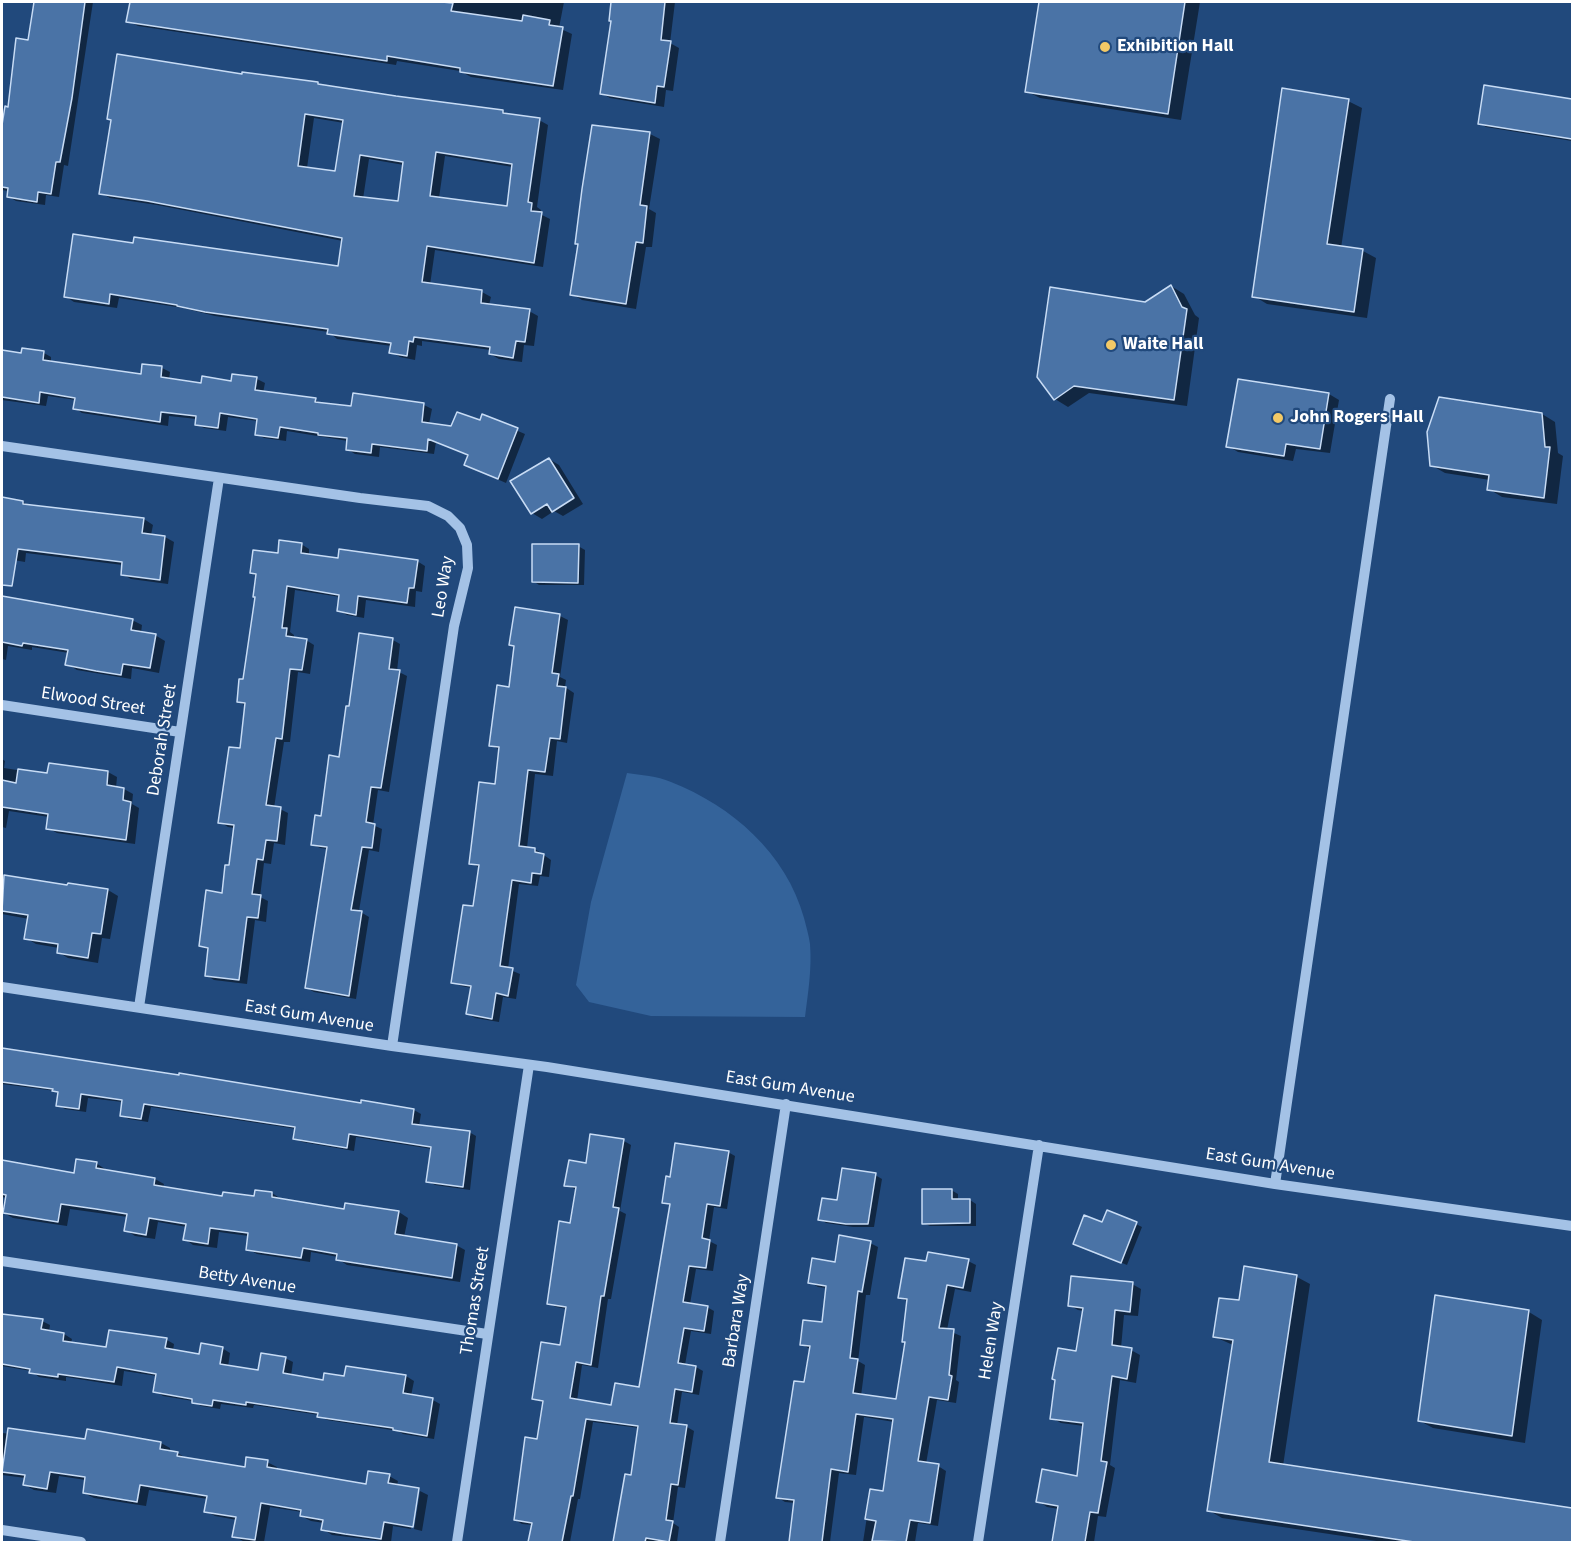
<!DOCTYPE html>
<style>
body{margin:0}
#map{position:relative;width:1574px;height:1544px;overflow:hidden;background:#21497c;font-family:"Source Sans 3",sans-serif}
canvas{display:block}
.frame{position:absolute;inset:0;border:3px solid #fff;pointer-events:none}
</style>
<div id="map">
<canvas width="1574" height="1544"></canvas>
<div class="frame"></div>
</div>
<script>
const g = document.querySelector('canvas').getContext('2d');
g.lineJoin = 'round';
function paint(path, color) { g.fillStyle = color; g.fill(path, 'evenodd'); }
function strokePath(path, color, width, dash) { g.strokeStyle = color; g.lineWidth = width; g.lineCap = dash ? 'butt' : 'round'; g.setLineDash(dash || []); g.stroke(path); }
function write(font, color, halo, rows, align = 'center') {
  g.font = font + ' "Source Sans 3",sans-serif'; g.lineWidth = 4.5; g.setLineDash([]); g.textBaseline = 'middle'; g.strokeStyle = halo; g.fillStyle = color; for (const [text, x, y, turn = 0] of rows) {
    g.save(); g.translate(x, y); g.rotate((+turn || 0) * Math.PI / 180); g.textAlign = isNaN(turn) ? turn : align; if (halo) g.strokeText(text, 0, 0); g.fillText(text, 0, 0); g.restore();
  }
}
paint(new Path2D(`
 M627 773C641 775 657 776 671 782 732 806 786 853 804 918 806 926 809 936 810 944 812 969 808 993 805 1017L651 1016 589 1002 576 985 591 902Z`), '#34639a');
paint(new Path2D(`
 M36 2H93L68 166 64 165 59 197 46 195 45 205 16 201 8 196 9 191 2 190V134L6 108H9L29 42Z
 M131 2H564L559 28 572 34 563 90 471 77 460 71 397 61 396 65 138 26 128 21Z
 M613 2H675L670 43 679 48 673 91 666 90 664 107 610 98 601 93 612 21 610 20Z
 M1040 2H1200L1181 120 1040 98 1026 91Z
 M243 75 317 83 323 86 503 111 511 116 539 120 548 125 537 207 541 210 540 214 550 219 543 267 435 250 430 285 482 292 491 297 489 305 529 311 538 316 534 346 524 345 522 362 499 359 490 354 491 350 422 341V346L417 345 415 360 400 357 391 352 392 346 337 339 329 332 215 316 183 308 119 298 117 308 74 302 65 296 134 244 339 268 343 241 157 205 110 198 101 193 112 121 108 118ZM314 118 344 123 337 173 307 168ZM445 156 513 167 508 208 439 198ZM369 159 404 165 399 203 363 199Z
 M1485 86 1572 100V141L1486 127 1480 123Z
 M1348 101 1362 108 1341 248 1363 251 1376 258 1367 318 1267 304 1254 296Z
 M593 127 650 134 660 139 649 209 656 213 652 247H646L636 309 582 300 572 294Z
 M1171 286 1184 294 1195 315 1199 318 1187 406 1089 393 1068 407 1055 399 1145 304Z
 M2 351 22 355 44 353 51 357V362L142 376 162 368 170 372 169 380 202 384 232 383 233 376 257 379 265 383 263 393 315 400 322 404 352 408 424 405 432 409 429 424 452 427 480 422 483 416 525 434 506 483 465 465 469 455 436 442 434 454 380 447 379 457 355 454 347 449 348 441 287 431 286 441 264 438 256 434 258 421 228 417 226 431 204 428 196 424 197 419 169 416 168 426 82 413 75 408 76 400 48 396 46 406 2 400Z
 M1329 394 1339 400 1330 453 1296 449 1293 461 1238 452 1228 446Z
 M1542 414 1555 422 1558 453 1563 456 1557 504 1502 497 1489 489 1490 480 1445 473 1431 465Z
 M549 459 559 465 583 504 563 516 554 511 542 519 532 513Z
 M2 499 23 502 30 506 144 519 153 525 151 535 165 537 174 542 168 584 131 579 122 574 123 565 26 553 25 562 2 558Z
 M301 544 309 549V555L339 560 417 561 425 566 422 592 416 591 415 607 366 600 364 618 347 615 339 611 340 597 295 590 290 632 294 635V638L306 640 314 645 310 674 298 672 290 742H284L274 808 280 809 288 813 285 845 274 843 271 864 264 863 260 897 268 901 266 922 255 920 247 984 214 980 206 975 210 951 201 946 223 894 230 867 235 828 228 827 220 822 241 750 246 706 238 701 244 681 257 597V576L251 573 279 555Z
 M578 546 585 550 584 585H539L533 581Z
 M2 597 132 620 142 625 141 633 155 635 165 641 159 673 132 668 131 679 77 670 67 664 69 653 32 647V650L8 646 6 660 2 659Z
 M516 609 560 616 568 620 560 677 566 680 565 687 574 693 567 743 557 741 553 776 535 774 527 848 535 849 551 860 549 877 540 876 538 886 519 884 508 969 520 974 516 999 503 997 499 1022 475 1018 468 1014 472 988 461 986 453 982 475 908 480 868 471 863 496 785 500 750 491 745 510 689 516 647 511 644Z
 M360 635 393 640 400 644 397 671 407 676 389 792 378 790 373 825 382 829 379 852 369 850 359 911 369 917 356 999 314 992 307 988 328 849 320 848 312 844 340 758 350 708Z
 M2 759 5 761 4 768 49 775 108 772 117 777 116 788 124 789 133 794 132 804 139 808 135 844 57 833 48 828 49 817 9 811 6 828 2 827Z
 M2 884 108 890 118 896 110 939 102 938 98 963 68 958 58 952 59 948 36 944 26 938 29 919 2 914V921Z
 M2 1050 362 1105 363 1102 414 1110 421 1114 419 1126 469 1132 476 1136 470 1190 435 1185 428 1181 432 1149 356 1137 354 1151 302 1142 295 1138 297 1129 151 1107 148 1122 129 1119 121 1115 123 1102 88 1098 86 1112 65 1109 58 1105 59 1093 56 1091 2 1084Z
 M624 1141 631 1145 620 1211 626 1214 611 1299H608L598 1368 582 1365 577 1401 612 1407 640 1389 671 1206 664 1202 671 1179 728 1152 735 1156 727 1209 714 1207 709 1241 717 1245 713 1271 696 1269 690 1304 707 1307 714 1311 711 1334 691 1331 685 1365 696 1367 703 1371 699 1395 682 1392 677 1425 687 1427 694 1431 685 1488 678 1487 673 1523 679 1527 677 1542H614L626 1476 632 1477 639 1428 593 1422 580 1499H578L570 1542H530L533 1525 522 1524 515 1520 538 1441 544 1403 534 1398 561 1347 567 1309 556 1307 548 1303 571 1225 577 1190 566 1185 587 1165Z
 M2 1162 75 1175 96 1163 105 1169V1171L155 1179 164 1184 163 1188 223 1198 256 1197 272 1193 281 1199 345 1211 399 1212 408 1218 404 1237 456 1245 465 1250 460 1282 347 1265 338 1259V1257L311 1252 310 1262 257 1254 248 1249 249 1236 219 1232 217 1248 193 1245 185 1239 187 1227 158 1222 155 1239 135 1236 126 1230 128 1217 106 1214 70 1209 67 1226 13 1218 4 1213 7 1198 2 1197Z
 M875 1175 882 1179 874 1227H853L826 1223 820 1219 838 1202Z
 M951 1190 958 1194V1200H970L976 1204V1226H930L923 1223Z
 M1102 1224H1136L1142 1227 1127 1265 1081 1246Z
 M870 1243 878 1247 870 1295H866L858 1361 865 1365 861 1396 897 1401 906 1343 908 1302 900 1297 927 1263 968 1261 976 1265 971 1292 955 1289 947 1330 961 1336 956 1380 959 1382 956 1403 937 1400 926 1464 938 1466 946 1471 938 1526 918 1523 915 1542H863L871 1491 884 1493 894 1422 864 1417 856 1475 839 1473 830 1542H790L796 1503 785 1502 777 1497 805 1384 811 1350 802 1344 823 1324 827 1288 818 1287 810 1282Z
 M1246 1268 1297 1277 1310 1284 1283 1466 1572 1510V1542H1383L1222 1518 1208 1510 1233 1345 1215 1337 1240 1302Z
 M1132 1284 1141 1289 1138 1316 1124 1315 1121 1348 1131 1350 1140 1355 1136 1383 1120 1380 1110 1465 1115 1468 1106 1517 1098 1516 1094 1542H1054L1059 1509 1047 1507 1038 1501 1078 1477 1084 1426 1061 1423 1052 1418 1077 1353 1084 1311 1078 1310 1069 1305Z
 M1436 1296 1529 1312 1542 1320 1525 1443 1433 1428 1420 1421Z
 M2 1315 42 1321 50 1325 49 1332 64 1334 72 1339 71 1343 108 1349 167 1340 174 1344 173 1351 200 1355 222 1348 230 1353 228 1367 259 1371 285 1358 293 1362 291 1376 324 1381 384 1372 406 1376 414 1381 411 1396 433 1400 440 1404 434 1439 403 1434 398 1431 327 1420 319 1415 254 1405 253 1408 221 1404 220 1409 201 1406 193 1401 163 1396 155 1391 157 1376 124 1371 122 1386 66 1377V1381L39 1377 31 1371 2 1366Z
 M88 1431 161 1443 170 1448V1452L178 1453 187 1459 246 1469 267 1462 277 1467 276 1470 368 1485 389 1476 398 1481 397 1486 418 1490 428 1495 422 1531 414 1529 420 1491H417L411 1529 393 1526 391 1542 332 1535 323 1529 324 1523 311 1521 301 1516 302 1512 270 1507 264 1542H252L243 1541 234 1536 237 1520 215 1516 206 1511 208 1499 149 1490 146 1506 94 1498 84 1493 86 1480 59 1476 56 1493 34 1490 25 1485 26 1478 2 1475V1433L86 1441Z`), '#0007');
const building = new Path2D(`
 M34 2H85L72 98 60 162H56L51 194 38 192 37 202 7 197 8 188 2 187V125L5 106 8 107 16 38 28 40Z
 M130 2H442L453 3 451 11 522 21 523 15 550 20 549 25 563 27 553 86 460 72V68L387 56V61L126 22Z
 M611 2H665L661 40 671 41 664 87 657 86 655 103 600 94 611 21H609Z
 M1039 2H1185L1168 114 1025 92Z
 M117 54 242 74V72L318 82V84L396 96 503 110V113L540 118 528 202 532 203 531 211 542 212 534 263 427 246 422 282 482 290 481 303 530 309 525 342 516 341 513 358 489 354 490 347 414 337 413 342 409 341 407 356 389 353 391 343 327 334 328 329 205 312 177 306V305L110 294 109 304 64 297 73 234 133 243 134 237 338 266 342 238 147 201 99 194 111 120 107 119ZM305 114 343 120 335 171 298 166ZM436 152 512 164 507 206 430 196ZM360 155 403 162 398 201 354 196Z
 M1484 85 1572 99V139L1478 124Z
 M1282 88 1349 99 1327 244 1363 249 1354 312 1252 297Z
 M592 125 650 132 640 205 647 206 643 243 636 242 626 304 570 295 578 244H575L582 189Z
 M1171 285 1182 307 1187 309 1174 400 1074 386 1054 400 1037 377 1050 287 1145 302Z
 M22 348 44 351 43 360 141 374 142 364 162 366 161 377 201 383 202 376 231 381 232 374 257 377 255 390 316 398 315 402 351 406 353 393 424 403 422 422 451 426 457 412 480 420 482 414 518 428 498 479 464 465 468 455 428 439 427 451 372 444 371 453 346 450 347 438 318 435V433L280 427 278 438 255 435 257 419 220 413 218 428 195 425 196 416 161 412 160 422 73 409 75 398 40 392 39 403 2 397V350L21 353Z
 M1238 379 1329 393 1320 449 1286 444 1284 456 1226 447Z
 M1439 397 1542 413 1545 447H1550L1544 498 1487 490 1489 475 1430 466 1427 432Z
 M549 458 574 498 552 512 547 504 531 514 510 481Z
 M2 497 23 501V504L144 518 142 533 165 536 160 580 121 575 122 562 18 549 12 586 2 585Z
 M279 540 302 543 301 553 338 558 339 549 418 560 414 588H409L407 603 358 596 356 615 337 611 339 595 287 586 282 628H287L286 636 307 639 302 670 290 669 282 739 276 738 266 805 281 807 277 841 266 840 263 860 257 859 252 894 261 895 258 918 247 917 239 980 205 976 208 948 199 946 206 890 222 893 225 865H229L234 825 218 823 229 747 240 748 245 703 237 702 239 679H243L255 597H253L256 574 250 573 253 550 278 553Z
 M532 544H579L578 583 532 582Z
 M2 596 133 619 131 630 156 634 150 668 123 664 121 675 96 671 65 665 68 650 23 643 22 646 2 642Z
 M515 607 560 614 552 673 559 674 557 686 566 687 560 739 550 738 545 772 528 770 519 846 535 848V852L544 854 541 874 532 873 531 883 512 880 500 966 513 968 508 996 496 993 492 1019 466 1014 471 986 451 983 463 905 473 906 479 865 469 864 479 782 495 784 499 747 489 746 497 685 509 687 514 646 509 645Z
 M359 633 393 638 389 669 400 670 381 788 371 787 366 822 375 824 372 848 362 847 351 910 362 911 349 996 305 988 327 847 311 845 315 815 321 816 329 755 339 757 346 706H349Z
 M49 763 108 771 107 785 124 788 123 800 131 802 126 840 46 829 48 814 2 807V780L16 783 18 769 47 773Z
 M4 875 67 885 68 883 108 889 101 934 92 933 88 958 57 953 58 944 24 939 28 915 2 911Z
 M2 1048 179 1075V1073L361 1103V1100L414 1109 412 1124 470 1131 463 1187 426 1182 431 1147 349 1134 347 1148 293 1139 295 1127 144 1104 141 1119 120 1116 122 1100 81 1094 79 1109 56 1106 58 1092 52 1091 53 1089 2 1082Z
 M590 1134 624 1139 613 1207 619 1208 604 1296H601L591 1365 576 1362 570 1398 611 1405 615 1383 639 1387 670 1204 662 1203 666 1176 670 1177 675 1143 729 1151 720 1206 707 1204 702 1238 710 1240 706 1268 689 1266 683 1302 708 1306 704 1331 684 1328 678 1363 696 1366 692 1392 675 1389 670 1423 687 1425 678 1485 671 1484 666 1520 673 1521 669 1542 646 1538 645 1542H613L625 1474 631 1475 638 1426 586 1419 573 1496H571L562 1542H528L532 1523 514 1520 525 1437 537 1439 543 1401 532 1399 541 1342 560 1345 566 1307 547 1304 559 1221 570 1223 576 1187 564 1186 569 1160 586 1163Z
 M76 1159 97 1162 96 1168 155 1178 154 1185 222 1196 223 1192 254 1196 255 1190 272 1192V1197L344 1209 345 1203 399 1211 395 1234 457 1244 452 1278 336 1260 337 1254 303 1248 301 1258 246 1250 248 1233 210 1228 208 1244 183 1240 186 1224 149 1218 146 1235 124 1231 127 1214 96 1209 61 1204 58 1222 3 1213 6 1195 2 1194V1160L74 1173Z
 M842 1168 876 1173 868 1224H846L818 1220 822 1198 837 1200Z
 M922 1189H952V1199H970V1223L922 1224Z
 M1107 1210 1137 1222 1121 1263 1073 1244 1084 1215 1102 1222Z
 M839 1235 871 1241 862 1292 858 1291 850 1358 858 1359 853 1393 896 1399 905 1342H902L907 1299 898 1298 905 1258 926 1261 928 1252 969 1259 963 1288 947 1285 939 1328 954 1329 949 1375 952 1376 948 1400 929 1397 918 1461 939 1464 930 1523 910 1520 906 1542 872 1541 876 1521 865 1519 870 1489 883 1491 893 1419 856 1414 848 1472 831 1469 822 1542H789L794 1500 776 1498 794 1381 804 1382 810 1346 800 1345 803 1320 822 1322 826 1286 808 1283 812 1258 835 1262Z
 M1244 1266 1297 1275 1269 1462 1572 1508V1542H1414L1207 1511 1233 1340 1213 1337 1219 1298 1239 1300Z
 M1071 1276 1133 1282 1130 1312 1115 1310 1112 1345 1132 1348 1127 1379 1112 1376 1101 1461 1107 1462 1098 1513 1090 1512 1085 1542H1052L1058 1506 1036 1502 1042 1469 1077 1476 1083 1423 1050 1419 1055 1380 1052 1379 1058 1348 1076 1351 1083 1308 1068 1306Z
 M1435 1295 1529 1310 1512 1436 1418 1421Z
 M2 1314 43 1319 41 1329 64 1333 63 1341 106 1347 109 1330 167 1338 165 1348 199 1354 201 1343 223 1347 220 1364 258 1370 261 1353 286 1357 283 1373 323 1380 324 1373 344 1376 346 1366 406 1375 403 1393 433 1398 427 1436 393 1430V1428L317 1417 318 1413 246 1402V1405L213 1400 212 1406 192 1403V1399L153 1392 156 1374 117 1367 114 1382 58 1374V1377L29 1373 30 1369 2 1364Z
 M8 1428 85 1439 87 1429 161 1442 160 1449 178 1452 177 1456 245 1467 246 1457 268 1460 267 1467 366 1484 368 1471 390 1474 388 1483 419 1488 413 1527 384 1522 381 1539 345 1534 321 1530 323 1520 300 1516 301 1510 261 1503 255 1540 232 1537 236 1517 204 1512 207 1496 140 1485 137 1502 83 1493 85 1477 50 1472 47 1489 23 1485 25 1475 2 1472Z`);
paint(building, '#4a73a6');
strokePath(building, '#c8dcf5', 1.5);
strokePath(new Path2D(`
 M2 446 360 498 428 506 448 516 460 528 467 545 468 568 454 626 392 1046
 M2 705 180 732
 M2 987 392 1046 547 1067 1275 1184 1572 1226
 M139 1007 219 478
 M1275 1184 1390 399
 M2 1261 487 1334
 M2 1530 81 1542
 M457 1542 529 1065
 M720 1542 786 1104
 M978 1542 1039 1145`), '#a4c2e6', 10);
for (const [x, y, r, color] of [
 [1105,47,6,"#f3c966"],
 [1111,345,6,"#f3c966"],
 [1278,418,6,"#f3c966"]
]) { const dot = new Path2D(); dot.arc(x, y, r, 0, 2 * Math.PI); g.fillStyle = color; g.fill(dot); strokePath(dot, '#21497c', 2); }
write('bold 18px', '#fff', '#21497c', [
 ["Exhibition Hall",1117,47],
 ["Waite Hall",1123,345],
 ["John Rogers Hall",1290,418]
], 'left');
write('18px', '#fff', '#21497c', [
 ["Leo Way",444,587,-81],
 ["Elwood Street",93,702,9],
 ["Deborah Street",163,740,-81],
 ["East Gum Avenue",309,1017,9],
 ["East Gum Avenue",790,1088,9],
 ["East Gum Avenue",1270,1165,9],
 ["Betty Avenue",247,1281,9],
 ["Thomas Street",476,1301,-81],
 ["Barbara Way",737,1321,-81],
 ["Helen Way",992,1341,-81]
]);
</script>
